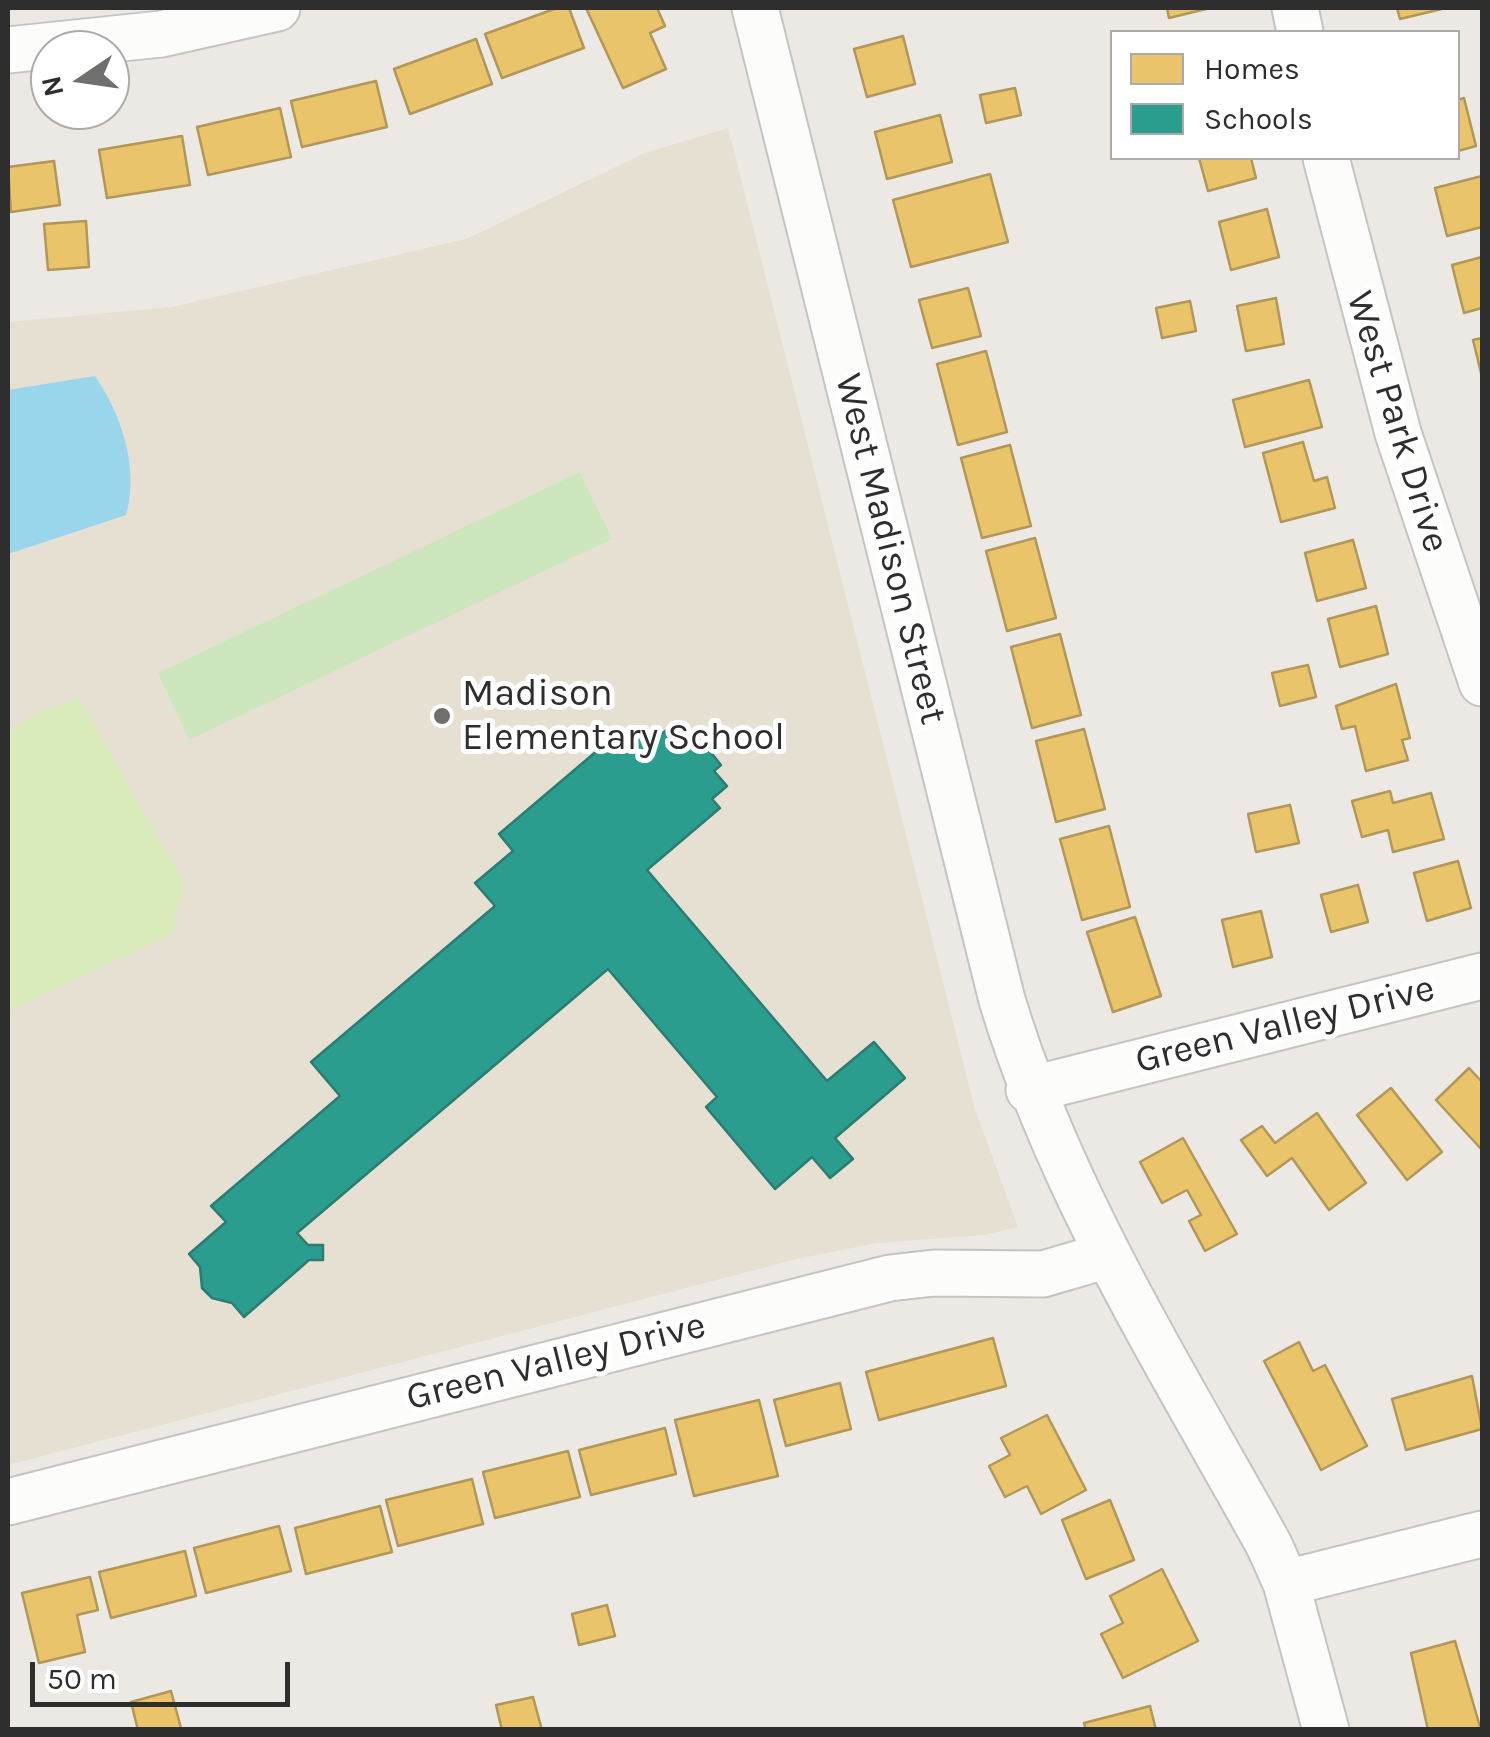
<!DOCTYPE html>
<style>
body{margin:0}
#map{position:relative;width:1490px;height:1737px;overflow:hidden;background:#ece8e4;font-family:Karla,sans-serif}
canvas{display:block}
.frame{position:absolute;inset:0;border:10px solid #2e2e2e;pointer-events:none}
.legend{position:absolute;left:1110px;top:30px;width:350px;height:130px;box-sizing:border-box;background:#fff;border:2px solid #ababab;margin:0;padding:12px 18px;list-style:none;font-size:30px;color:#2e2e2e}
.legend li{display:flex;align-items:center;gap:20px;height:50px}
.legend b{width:50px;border:2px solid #ababab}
.north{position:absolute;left:30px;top:30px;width:100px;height:100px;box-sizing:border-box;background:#fff;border:2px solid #ababab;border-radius:50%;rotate:257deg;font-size:28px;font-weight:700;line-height:40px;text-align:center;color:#2e2e2e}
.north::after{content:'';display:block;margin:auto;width:35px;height:45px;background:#706f6e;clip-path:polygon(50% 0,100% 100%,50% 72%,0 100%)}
.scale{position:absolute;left:30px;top:1662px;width:260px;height:45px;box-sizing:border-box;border:5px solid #2e2e2e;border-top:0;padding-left:12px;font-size:30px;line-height:35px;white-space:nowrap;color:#2e2e2e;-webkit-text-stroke:8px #fff;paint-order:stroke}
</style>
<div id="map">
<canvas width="1490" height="1737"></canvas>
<div class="frame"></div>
<ul class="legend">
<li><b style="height:28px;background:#e9c46a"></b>Homes</li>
<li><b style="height:28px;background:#2a9d8f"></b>Schools</li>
</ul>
<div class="north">N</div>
<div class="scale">50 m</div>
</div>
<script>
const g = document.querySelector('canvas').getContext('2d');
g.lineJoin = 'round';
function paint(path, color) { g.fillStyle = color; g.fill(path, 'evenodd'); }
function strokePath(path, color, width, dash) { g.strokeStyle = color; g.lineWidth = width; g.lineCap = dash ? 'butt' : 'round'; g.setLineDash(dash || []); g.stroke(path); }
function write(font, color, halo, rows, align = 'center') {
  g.font = font + ' Karla,sans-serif'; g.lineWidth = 10; g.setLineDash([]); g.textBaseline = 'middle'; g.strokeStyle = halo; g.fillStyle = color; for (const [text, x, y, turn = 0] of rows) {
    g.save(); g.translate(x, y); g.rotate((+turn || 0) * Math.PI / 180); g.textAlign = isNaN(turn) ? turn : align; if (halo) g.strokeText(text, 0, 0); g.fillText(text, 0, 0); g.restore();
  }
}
paint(new Path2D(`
 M728 128 975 1109 1018 1227 984 1235 877 1243 797 1259 8 1465V310L9 322 172 307 466 239 645 153Z`), '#e6e0d3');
paint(new Path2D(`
 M580 472 612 539 189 740 158 673Z`), '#cee6be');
paint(new Path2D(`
 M79 698 184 882 172 934 8 1012V730L47 708Z`), '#d9eabb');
paint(new Path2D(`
 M95 376C122 416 139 467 126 515L8 554V390Z`), '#99d6ec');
const homes = new Path2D(`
 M557 8H569L584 48 502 78 485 34Z
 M586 8H657L665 26 650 33 666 69 623 88Z
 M1167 8H1210L1169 18Z
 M1397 8H1446L1400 19Z
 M903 36 915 84 867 97 854 49Z
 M476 39 492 84 410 114 394 69Z
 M376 81 387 127 302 147 291 101Z
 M1015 88 1021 115 986 123 980 95Z
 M1464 98 1476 146 1458 151V100Z
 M280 108 291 157 208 175 197 127Z
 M940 115 952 162 887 179 875 132Z
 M182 136 190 185 107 198 99 150Z
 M1199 158H1251L1256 178 1208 191Z
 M54 161 60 205 11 212 8 167Z
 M990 174 1008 242 911 267 893 200Z
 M1482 176V227L1447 236 1435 188Z
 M1267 209 1279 257 1231 270 1219 222Z
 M86 221 89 267 48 270 44 224Z
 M1482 257V308L1464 313 1452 265Z
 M968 288 981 336 932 348 919 300Z
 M1276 298 1284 344 1246 351 1237 306Z
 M1190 301 1196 331 1162 338 1156 308Z
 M1482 338V377L1473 340Z
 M986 351 1007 432 958 445 937 364Z
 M1309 380 1322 427 1245 447 1233 400Z
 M1303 442 1314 481 1327 477 1335 508 1281 522 1263 453Z
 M1010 445 1031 526 982 538 961 458Z
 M1035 538 1056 618 1007 631 986 551Z
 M1353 540 1366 588 1317 601 1305 553Z
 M1376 606 1388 654 1340 667 1328 619Z
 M1060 634 1081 715 1032 728 1011 647Z
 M1308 665 1316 697 1280 706 1272 673Z
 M1396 684 1410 738 1402 740 1408 760 1366 771 1355 726 1342 729 1336 706Z
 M1084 729 1105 809 1056 822 1036 741Z
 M1390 791 1393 803 1431 793 1444 839 1393 852 1388 830 1362 837 1352 801Z
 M1290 805 1299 843 1256 852 1248 814Z
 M1109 826 1130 907 1082 920 1060 839Z
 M1458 861 1471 908 1427 921 1414 873Z
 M1358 885 1368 922 1331 932 1321 895Z
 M1261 911 1272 957 1233 967 1222 920Z
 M1135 917 1161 996 1113 1012 1087 932Z
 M1469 1068 1482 1082V1150L1436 1100Z
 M1391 1088 1442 1152 1407 1180 1357 1115Z
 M1317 1113 1366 1183 1329 1210 1292 1158 1267 1176 1241 1140 1262 1126 1275 1143Z
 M1183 1138 1237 1234 1205 1251 1189 1221 1201 1215 1187 1190 1162 1203 1140 1162Z
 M993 1338 1006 1386 879 1420 866 1372Z
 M1299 1342 1313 1371 1325 1365 1367 1446 1321 1470 1264 1361Z
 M1472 1376 1482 1429 1406 1450 1392 1399Z
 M840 1383 851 1429 786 1446 774 1400Z
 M759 1400 778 1476 694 1496 675 1420Z
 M1047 1415 1086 1490 1041 1514 1027 1486 1005 1497 989 1466 1010 1455 1001 1438Z
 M665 1428 676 1474 591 1495 579 1450Z
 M568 1451 580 1497 495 1518 483 1472Z
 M472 1479 483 1524 398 1546 386 1500Z
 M1110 1500 1134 1560 1086 1579 1062 1520Z
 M380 1506 392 1552 306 1574 295 1528Z
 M279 1526 291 1571 206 1593 194 1548Z
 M185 1551 196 1596 111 1618 99 1572Z
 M1162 1569 1198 1641 1123 1678 1101 1634 1123 1623 1110 1596Z
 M90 1577 98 1610 77 1615 85 1652 39 1663 22 1593Z
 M607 1605 615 1636 579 1645 572 1614Z
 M1455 1641 1481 1730H1428L1411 1653Z
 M171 1691 181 1728 138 1730 131 1702Z
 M533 1697 542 1730H502L496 1705Z
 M1150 1706 1156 1730H1086L1084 1723Z`);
paint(homes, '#e9c46a');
strokePath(homes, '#b19758', 2.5);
const schools = new Path2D(`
 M674 724 687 738 694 732 721 765 714 771 727 786 712 799 720 808 647 870 827 1081 874 1042 905 1078 835 1138 853 1159 830 1178 812 1157 775 1189 706 1107 717 1097 608 969 297 1233 308 1245H323V1260H309L244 1317 232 1303 212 1298 202 1288 200 1267 189 1254 226 1222 211 1206 340 1096 311 1062 495 906 475 883 513 851 499 834 618 733 630 747 652 728 659 736Z`);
paint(schools, '#2a9d8f');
strokePath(schools, '#2b7c72', 2.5);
const minor = new Path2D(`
 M755 8 1002 1000C1061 1195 1171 1368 1269 1545L1286 1583 1326 1730
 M1295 8 1300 32
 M8 50 161 34 277 8
 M1326 158 1398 433 1482 683
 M1029 1090 1482 976
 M8 1502 890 1278 934 1273 1043 1274 1108 1255
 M1286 1583 1482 1534`);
strokePath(minor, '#c5c4c5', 49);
strokePath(minor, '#fcfcfb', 45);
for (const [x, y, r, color] of [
 [442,716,10,"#706f6e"]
]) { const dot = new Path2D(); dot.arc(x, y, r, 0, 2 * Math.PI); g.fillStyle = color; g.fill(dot); strokePath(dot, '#fff', 4); }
write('38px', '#2e2e2e', '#fff', [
 ["West Park Drive",1397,422,73],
 ["West Madison Street",890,549,76],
 ["Green Valley Drive",1285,1025,-14],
 ["Green Valley Drive",556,1362,-14]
]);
write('38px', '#2e2e2e', '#fff', [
 ["Madison",462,694],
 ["Elementary School",462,738]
], 'left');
</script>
